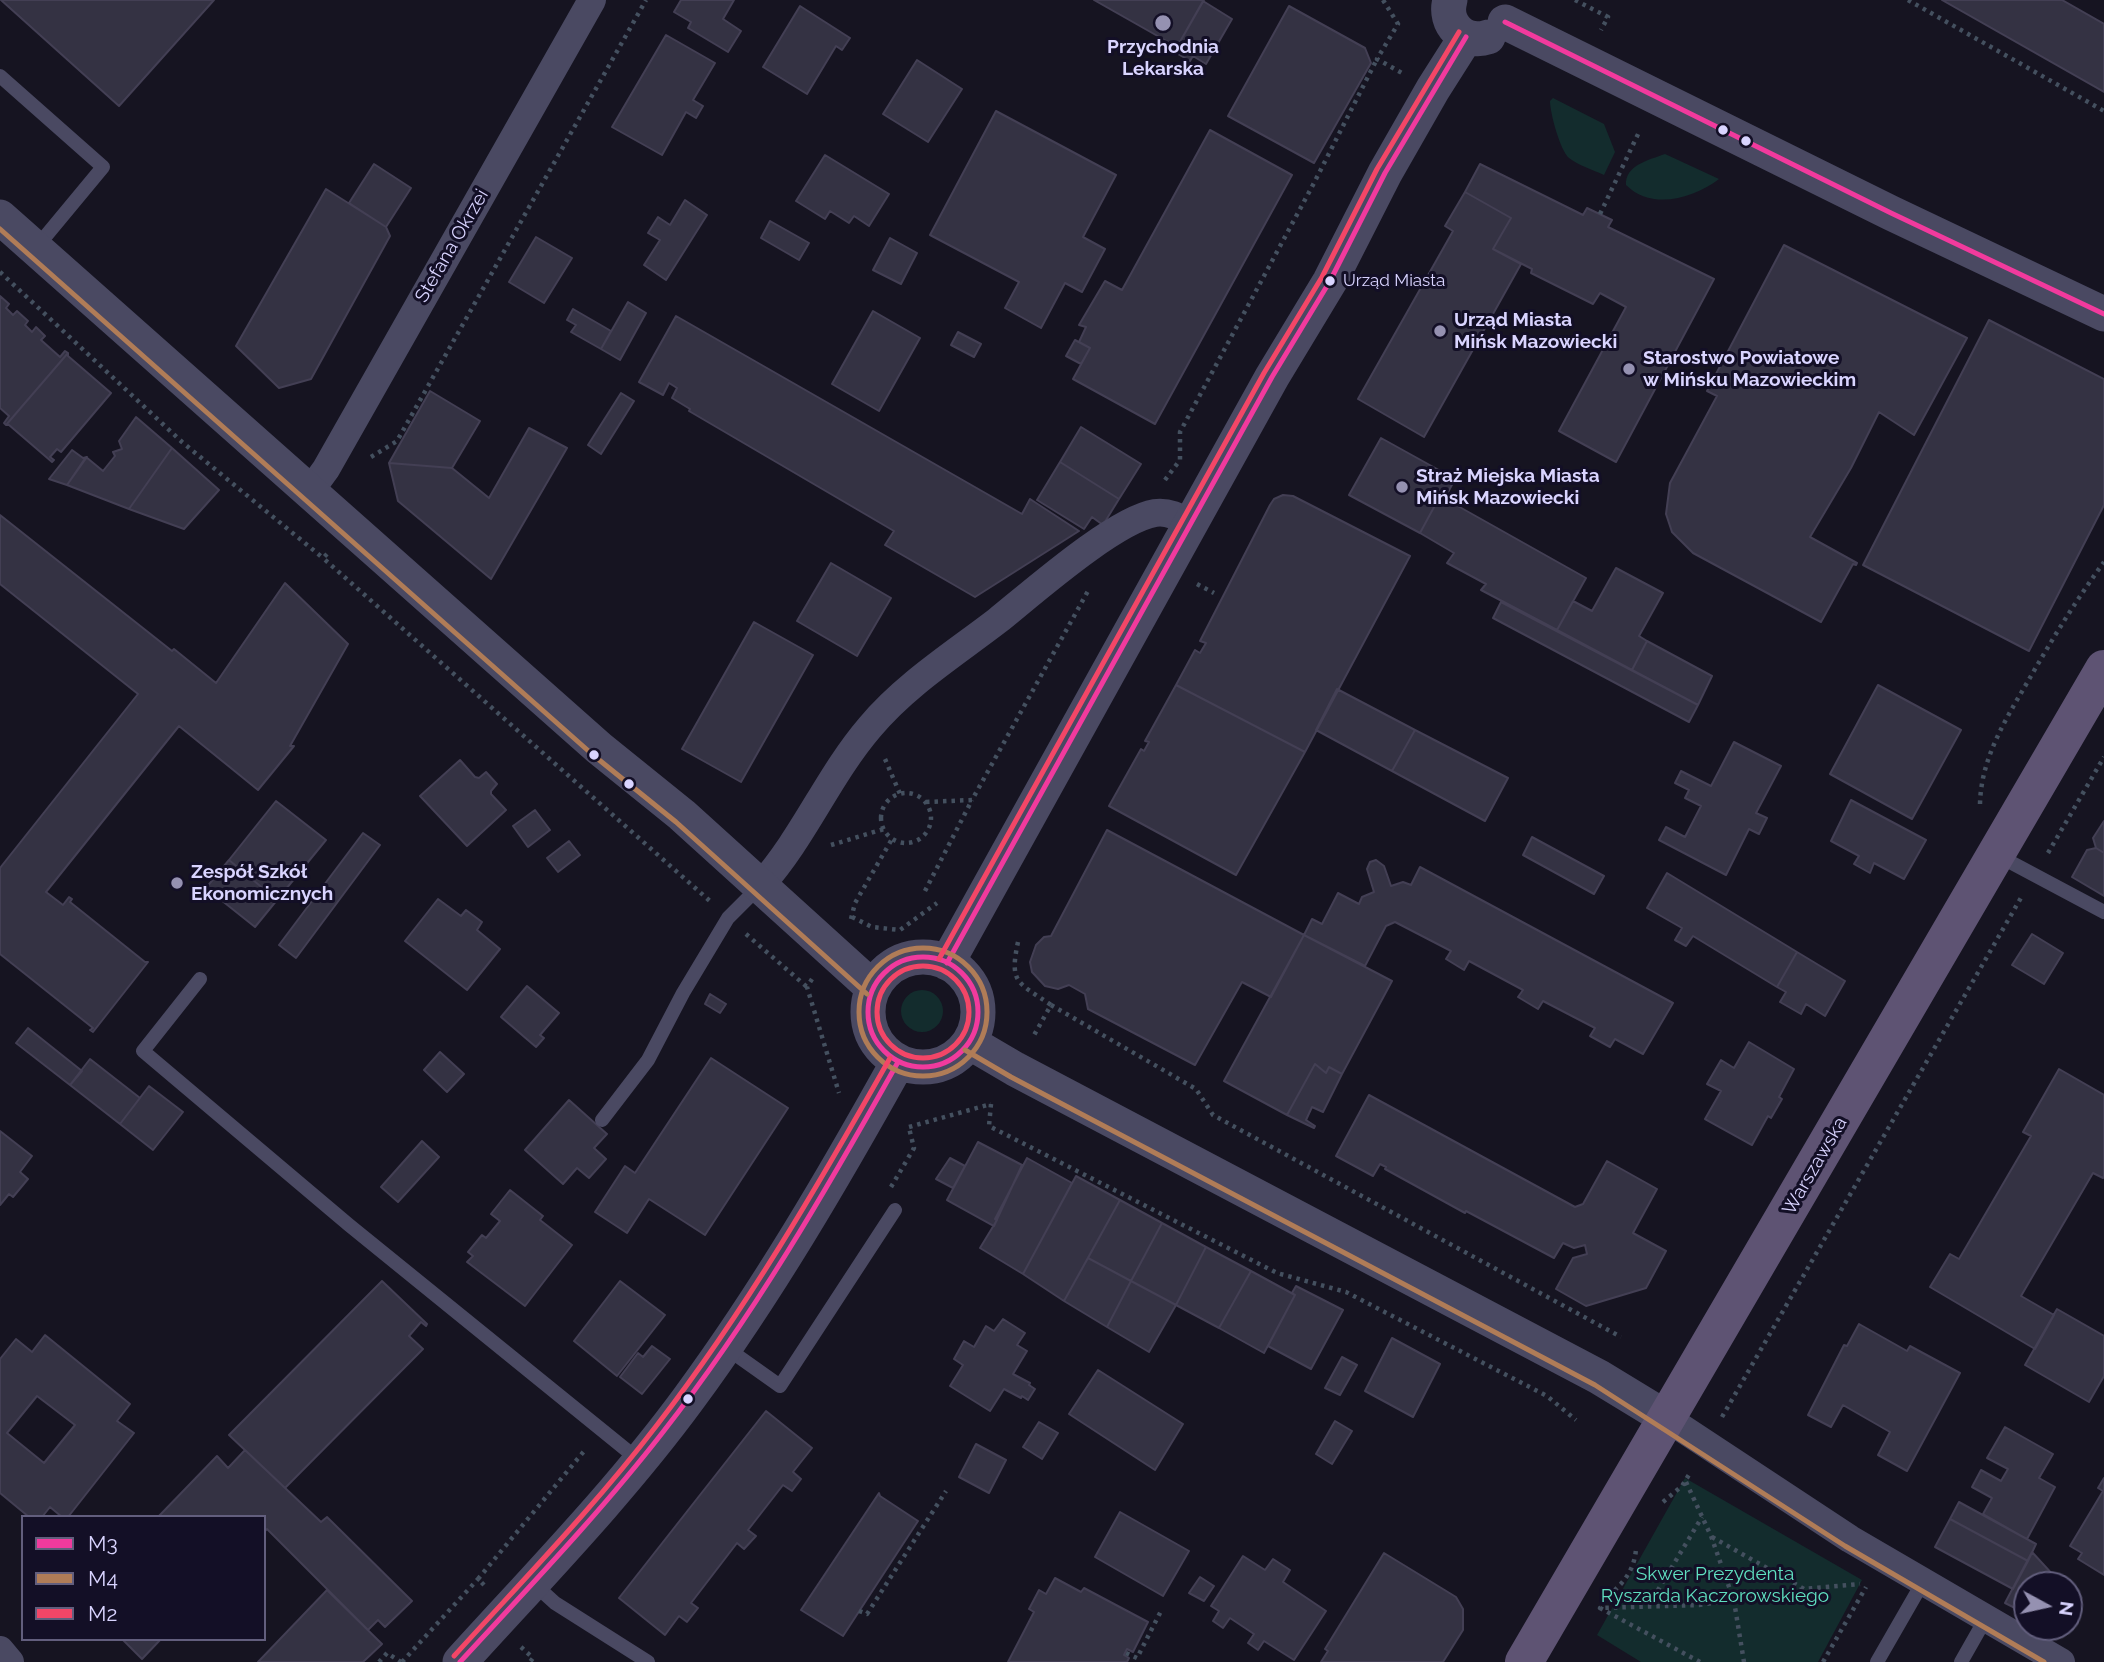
<!DOCTYPE html>
<meta charset="utf-8">
<style>
body{margin:0}
#map{position:relative;width:2104px;height:1662px;overflow:hidden;background:#161421;font-family:Raleway,sans-serif}
canvas{display:block}
.legend{position:absolute;left:21px;top:1515px;width:245px;height:126px;box-sizing:border-box;background:#130f26;border:2px solid #625e7d;margin:0;padding:9px 12px;list-style:none;font-size:21px;color:#d9d4ff}
.legend li{display:flex;align-items:center;gap:14px;height:35px}
.legend b{width:35px;border:2px solid #625e7d}
.north{position:absolute;left:2013px;top:1571px;width:70px;height:70px;box-sizing:border-box;background:#130f26;border:2px solid #625e7d;border-radius:50%;rotate:98deg;font-size:19px;font-weight:700;line-height:28px;text-align:center;color:#d9d4ff}
.north::after{content:'';display:block;margin:auto;width:24px;height:32px;background:#9591b1;clip-path:polygon(50% 0,100% 100%,50% 72%,0 100%)}
</style>
<div id="map">
<canvas width="2104" height="1662"></canvas>
<ul class="legend">
<li><b style="height:9px;background:#f13a9d"></b>M3</li>
<li><b style="height:9px;background:#b07c57"></b>M4</li>
<li><b style="height:9px;background:#f34667"></b>M2</li>
</ul>
<div class="north">N</div>
</div>
<script>
const g = document.querySelector('canvas').getContext('2d');
g.lineJoin = 'round';
function paint(path, color) { g.fillStyle = color; g.fill(path, 'evenodd'); }
function strokePath(path, color, width, dash) { g.strokeStyle = color; g.lineWidth = width; g.lineCap = dash ? 'butt' : 'round'; g.setLineDash(dash || []); g.stroke(path); }
function write(font, color, halo, rows, align = 'center') {
  g.font = font + ' Raleway,sans-serif'; g.lineWidth = 6; g.setLineDash([]); g.textBaseline = 'middle'; g.strokeStyle = halo; g.fillStyle = color; for (const [text, x, y, turn = 0] of rows) {
    g.save(); g.translate(x, y); g.rotate((+turn || 0) * Math.PI / 180); g.textAlign = isNaN(turn) ? turn : align; if (halo) g.strokeText(text, 0, 0); g.fillText(text, 0, 0); g.restore();
  }
}
paint(new Path2D(`
 M1553 98 1604 124 1615 152 1604 175C1593 170 1578 165 1569 158 1560 150 1550 113 1550 101Z
 M1665 154 1719 179C1694 198 1652 211 1626 185 1625 165 1649 160 1665 154Z
 M901 1011a21 21 0 1 1 42 0a21 21 0 1 1-42 0Z
 M1685 1478 1862 1580 1818 1662H1641L1597 1635Z`), '#132c2d');
const building = new Path2D(`
 M1 0H214L119 106Z
 M681 0H734L723 19 741 31 728 52 688 28 691 22 674 12Z
 M1094 0H1204L1177 47Z
 M1942 0H2062L2104 24V92Z
 M1203 1 1232 19 1206 64 1193 56 1190 61 1171 50 1174 45 1177 47Z
 M800 6 850 38 842 50 836 46 807 94 763 67Z
 M1289 6 1365 48 1371 63 1314 163 1228 116Z
 M666 35 715 63 693 100 703 106 696 118 686 112 662 155 612 127Z
 M917 60 962 89 928 142 883 114Z
 M996 111 1116 175 1083 237 1105 249 1082 292 1065 283 1041 328 1005 308 1019 282 930 235Z
 M1210 130 1292 175 1155 424 1073 379 1090 348 1079 342 1086 327 1079 325 1105 281 1122 290Z
 M825 155 889 194 869 226 854 216 849 223 830 211 825 219 796 201Z
 M374 164 411 188 386 227 349 203Z
 M1480 164 1583 215 1587 208 1612 220 1608 227 1714 279 1616 462 1559 431 1626 307 1600 293 1593 304 1531 273 1532 269 1493 249 1511 218 1465 192Z
 M326 189 386 227 390 236 311 379 279 388 236 346Z
 M1465 192 1511 218 1493 249 1521 264 1424 437 1358 399 1453 231 1445 226Z
 M685 200 707 215 666 280 644 265 660 240 648 233 658 217 670 225Z
 M770 221 809 243 799 260 761 238Z
 M536 237 572 258 544 303 509 282Z
 M890 238 917 253 901 284 873 270Z
 M1784 245 1967 338 1914 435 1879 412 1851 468 1810 537 1857 563 1856 565 1853 564 1821 622 1693 553 1672 532 1666 514 1670 483 1717 396 1707 391Z
 M0 296 9 304 6 308 13 315 17 311 28 321 25 325 32 332 36 327 45 336 41 340 60 357 65 351 68 353 6 425 4 423 9 416 0 408Z
 M628 302 646 313 620 360 601 349Z
 M573 309 611 331 601 349 571 332 576 325 567 320Z
 M873 311 920 338 879 411 832 384Z
 M676 316 1022 514 1030 499 1079 531 975 597 885 545 894 531 689 411 690 409 672 398 677 388 669 383 663 395 639 382Z
 M1989 320 2104 379V505L2029 651 1863 565Z
 M958 332 981 344 974 357 951 345Z
 M1075 340 1090 348 1081 364 1066 356Z
 M68 353V356L111 393 61 452 57 449 50 457 54 460 52 462 9 425H6Z
 M430 391 480 421 452 468 389 463Z
 M621 393 634 401 601 454 588 445Z
 M136 417 172 448 129 509 67 485 86 457 103 471 115 456 113 452 122 449 119 441Z
 M1081 427 1141 464 1119 499 1060 462Z
 M529 428 567 448 491 579 398 501 389 463 452 468 489 498Z
 M1381 438 1455 479 1445 498 1440 496 1420 533 1349 495Z
 M172 448 219 490 184 529 129 509Z
 M72 450 83 458 87 457 67 485 49 479Z
 M1060 462 1119 499 1103 525 1092 517 1084 529 1037 500Z
 M1283 495 1293 496 1410 556 1305 752 1176 685 1195 650 1200 653 1206 643 1200 641 1270 505 1274 499Z
 M1440 496 1586 578 1557 630 1481 590 1486 584 1447 563 1454 553 1420 533Z
 M0 515 172 651 174 649 216 683 285 583 348 644 290 746H294L258 790 179 726 46 892 63 905 69 897 72 899 70 902 145 962H148L93 1032 90 1030 93 1028 0 954V868L138 694 0 584Z
 M831 563 891 598 857 656 797 621Z
 M1616 568 1663 593 1639 636 1647 641 1632 670 1557 630 1573 601 1592 611Z
 M1501 602 1698 705 1689 722 1493 618Z
 M754 622 813 655 741 782 682 749Z
 M1647 641 1712 676 1698 705 1632 670Z
 M1176 685 1305 752 1236 875 1109 806 1141 749 1144 751 1149 742 1145 741Z
 M1878 685 1961 730 1912 819 1830 774Z
 M1337 689 1415 730 1392 771 1316 730Z
 M1415 730 1508 778 1485 821 1392 771Z
 M1734 742 1781 766 1756 813 1767 818 1759 834 1749 829 1726 875 1659 840 1666 827 1685 837 1701 806 1685 798 1689 790 1675 783 1681 771 1711 786Z
 M460 760 475 777 479 778 486 772 497 784 491 791V794L506 810 467 846 420 796Z
 M1851 800 1926 840 1904 879 1874 863 1870 873 1854 864 1859 856 1831 841Z
 M276 801 326 840 277 900 229 860Z
 M535 810 550 830 528 847 513 826Z
 M2104 821V853L2096 848 2093 838Z
 M1107 830 1304 935 1271 997 1242 982 1195 1065 1088 1009 1085 994 1069 985 1058 989 1045 986 1032 972 1030 962 1036 945 1044 937 1051 936Z
 M363 833 380 845 296 958 279 945Z
 M1532 837 1604 876 1594 894 1523 855Z
 M569 841 580 855 558 872 547 858Z
 M2096 848 2104 853V896L2072 877 2087 850Z
 M229 860 277 900 255 927 206 888Z
 M1376 860 1384 866 1391 886 1403 882 1411 885 1420 867 1673 1003 1643 1054 1615 1039 1610 1047 1590 1036 1595 1028 1543 1001 1538 1009 1518 997 1523 990 1469 961 1464 970 1446 959 1451 951 1395 922 1386 926 1365 966 1304 935 1312 919 1322 924 1338 893 1359 904 1362 897 1374 892 1367 869 1370 862Z
 M1667 873 1797 952 1777 987 1693 936 1686 946 1675 940 1682 928 1647 908Z
 M438 899 461 916 466 910 482 922 477 930 500 949 467 990 405 941Z
 M2032 934 2063 953 2044 984 2012 965Z
 M1304 935 1392 981 1342 1074 1329 1067 1326 1073 1315 1064 1287 1115 1224 1081Z
 M1797 952 1845 981 1825 1016 1806 1004 1801 1014 1780 1002 1786 992 1777 987Z
 M527 986 559 1013 540 1035 544 1038 536 1047 501 1017Z
 M710 994 726 1004 720 1013 705 1004Z
 M28 1028 82 1071 70 1085 16 1043Z
 M1749 1042 1794 1069 1779 1097 1782 1099 1771 1118 1768 1116 1752 1145 1705 1119 1721 1091 1707 1084 1721 1060 1734 1068Z
 M440 1052 464 1074 447 1092 424 1070Z
 M711 1058 788 1108 705 1235 649 1199 627 1233 595 1212 625 1166 635 1173Z
 M90 1059 140 1098 120 1124 70 1085Z
 M1315 1064 1326 1073 1329 1067 1342 1074 1323 1112 1312 1107 1306 1120 1315 1126 1314 1128 1287 1115Z
 M2059 1069 2104 1095V1176L2103 1178 2093 1173 2021 1296 2054 1315 2035 1349 1930 1287 1950 1254 1959 1259 2031 1136 2023 1132Z
 M149 1086 183 1112 153 1150 120 1124Z
 M1369 1095 1575 1207 1583 1204 1607 1161 1657 1189 1633 1233 1666 1251 1646 1288 1586 1306 1556 1289 1573 1258 1587 1254 1585 1245 1574 1248 1563 1243 1554 1258 1466 1211 1465 1213 1385 1169 1386 1167 1380 1164 1373 1176 1336 1156Z
 M569 1100 607 1134 594 1148 606 1159 589 1178 577 1168 563 1184 525 1150Z
 M0 1131 32 1156 20 1172 28 1179 13 1197 9 1194 0 1205Z
 M422 1141 439 1157 398 1202 381 1187Z
 M978 1142 1022 1165 994 1226 947 1200Z
 M950 1158 965 1166 953 1188 936 1179Z
 M1027 1158 1072 1183 1023 1274 980 1248 997 1220 995 1219Z
 M1076 1176 1120 1200 1064 1301 1023 1274Z
 M510 1190 543 1216 540 1220 572 1245 525 1306 467 1262 473 1256 468 1252 482 1235 486 1238 500 1221 491 1214Z
 M1120 1200 1162 1223 1131 1281 1088 1258Z
 M1162 1223 1206 1247 1176 1305 1131 1281Z
 M1206 1247 1251 1271 1219 1328 1176 1305Z
 M1088 1258 1131 1281 1107 1327 1064 1301Z
 M1251 1271 1295 1295 1264 1353 1219 1328Z
 M382 1281 427 1324 426 1326 421 1322 409 1336 423 1349 285 1488 229 1435Z
 M620 1281 665 1315 617 1376 574 1341Z
 M1131 1281 1176 1305 1149 1352 1107 1327Z
 M1296 1286 1343 1310 1311 1369 1268 1346 1295 1295 1292 1293Z
 M2057 1309 2104 1336V1376L2089 1402 2025 1365Z
 M1003 1319 1025 1333 1017 1345 1027 1351 1013 1374 1030 1383 1029 1385 1035 1389 1028 1400 1022 1396 1021 1398 1004 1389 990 1411 950 1386 963 1365 954 1359 964 1341 974 1347 986 1326 994 1331Z
 M1859 1324 1907 1351 1910 1346 1960 1373 1907 1471 1878 1455 1890 1432 1843 1405 1831 1427 1808 1415 1844 1345 1847 1346Z
 M45 1335 130 1404 117 1421 134 1433 68 1517H62L50 1507 42 1517H29L0 1493V1359L16 1339 32 1352ZM37 1396 75 1425 44 1463 7 1433Z
 M1392 1338 1440 1364 1413 1417 1365 1391Z
 M652 1346 670 1359 642 1394 620 1377 638 1353 643 1357Z
 M1342 1357 1357 1365 1340 1395 1325 1388Z
 M1098 1370 1183 1424 1155 1470 1069 1414Z
 M766 1411 812 1448 793 1472 801 1479 792 1491 783 1485 748 1530 756 1536 744 1549 737 1543 691 1603 698 1608 687 1622 679 1616 665 1635 619 1598Z
 M1335 1421 1352 1431 1332 1464 1316 1454Z
 M1039 1422 1058 1433 1042 1459 1023 1447Z
 M2005 1427 2053 1454 2039 1478 2055 1487 2027 1539 1983 1514 1992 1498 1972 1487 1981 1470 2001 1481 2008 1469 1987 1458Z
 M976 1444 1006 1460 989 1493 959 1477Z
 M245 1450 321 1522 327 1517 412 1601 385 1627 378 1620 368 1630 267 1529 264 1532V1517H158L217 1456 228 1468Z
 M2104 1478V1575L2078 1559 2082 1553 2070 1546 2103 1491 2098 1488Z
 M879 1493 880 1496 918 1521 843 1636 801 1610Z
 M1959 1502 2036 1544 2028 1561 1950 1519Z
 M1120 1512 1189 1551 1163 1596 1095 1557Z
 M1950 1519 2028 1561 2013 1589 1935 1547Z
 M2032 1552 2054 1576 2049 1585H2027V1614L2005 1603Z
 M1384 1553 1456 1597 1463 1609V1630L1443 1662H1321L1328 1651 1325 1649Z
 M1243 1556 1265 1570 1273 1559 1290 1570 1283 1582 1326 1611 1294 1660 1264 1641 1258 1650 1248 1643 1254 1634 1230 1618 1223 1628 1213 1621 1219 1611 1211 1606Z
 M1200 1577 1214 1586 1204 1601 1189 1593Z
 M1055 1578 1081 1592 1084 1588 1148 1622 1133 1652 1127 1649 1124 1655 1129 1658 1127 1662H1008L1034 1612 1029 1609 1039 1590 1046 1594Z
 M327 1590 382 1644 381 1645 363 1662H258Z
 M122 1639H161L142 1659Z`);
paint(building, '#343243');
strokePath(building, '#433f54', 2);
strokePath(new Path2D(`
 M1383 0 1398 24 1377 59 1402 73
 M1575 0 1608 17 1601 30
 M1908 0 2104 111
 M1600 214 1640 130
 M0 272 182 442 323 558
 M371 457 397 441 646 0
 M1165 480 1180 460V432L1314 183 1377 59
 M327 554 323 558 711 902
 M1197 584 1214 593
 M885 759 900 794
 M881 818a25 25 0 1 1 50 0a25 25 0 1 1-50 0Z
 M926 802 972 800 1088 591
 M1980 804C1981 756 2008 716 2031 676 2054 636 2077 599 2104 562
 M831 845 884 829
 M2048 853 2104 757
 M925 891 972 800
 M852 917 872 927 900 930 937 903
 M851 919 855 903 892 839
 M746 934 807 987
 M1018 942C1009 984 1018 982 1051 1005L1033 1037
 M812 979 807 987 839 1093
 M1051 1005 1196 1089 1213 1115 1621 1337
 M991 1104 989 1126 1277 1273 1346 1292 1547 1396 1576 1420
 M909 1127 991 1104
 M891 1187 914 1148 909 1128
 M1722 1417 2022 896
 M1686 1482 1711 1536 1734 1601 1744 1662
 M1663 1502 1682 1486 1690 1473
 M1712 1537 1804 1589 1860 1584
 M484 1585 478 1579 585 1450
 M1608 1596C1624 1583 1635 1569 1636 1548
 M1649 1605 1702 1517
 M859 1611 867 1614 946 1491
 M521 1647 533 1658 530 1662
 M1126 1653 1137 1658 1161 1611
 M379 1662 387 1653 401 1662
 M402 1662 478 1579
 M1700 1662 1600 1608 1699 1605 1804 1589
 M1823 1662 1866 1587`), '#44505f', 4.5, [3.5, 5]);
strokePath(new Path2D(`
 M0 76 103 167 35 249
 M1997 855 2104 912
 M200 979 143 1051 349 1225 640 1461
 M602 1120 648 1060 683 993 728 918 760 886
 M725 1347 780 1386 895 1210
 M534 1584 555 1603 648 1662
 M1877 1662 1923 1582
 M1961 1662 1986 1618`), '#4a4962', 14);
strokePath(new Path2D(`
 M310 491 326 469 592 0
 M761 885C804 837 828 776 870 727 905 685 954 654 997 621 1032 593 1114 520 1155 513 1168 511 1179 517 1190 523
 M1668 1419 1850 1539 2061 1662
 M0 1650 10 1662`), '#4a4962', 28);
strokePath(new Path2D(`
 M1450 0C1443 24 1464 45 1488 37
 M1505 22 1891 213 2104 314
 M0 217 599 748 682 815 873 988
 M868 1012a55 55 0 1 1 110 0a55 55 0 1 1-110 0Z
 M947 963 1272 377 1330 281 1385 173 1433 89 1466 37
 M969 1042 1015 1069 1599 1377 1668 1419
 M460 1662C538 1576 620 1492 689 1398 767 1292 834 1177 898 1062`), '#4a4962', 35);
strokePath(new Path2D(`
 M1524 1662 2104 669`), '#5e5373', 38);
strokePath(new Path2D(`
 M1505 22 1891 213 2104 314
 M868 1012a55 55 0 1 1 110 0a55 55 0 1 1-110 0Z
 M947 963 1272 377 1330 281 1385 173 1466 37
 M460 1662C529 1587 600 1513 663 1432 753 1317 827 1189 898 1062`), '#f13a9d', 5);
strokePath(new Path2D(`
 M0 229 593 755 676 822 867 994
 M859 1012a64 64 0 1 1 128 0a64 64 0 1 1-128 0Z
 M965 1050 1011 1077 1595 1385 1845 1546 2044 1662`), '#b07c57', 5);
strokePath(new Path2D(`
 M939 959 1264 373 1322 277 1377 169 1459 32
 M877 1012a46 46 0 1 1 92 0a46 46 0 1 1-92 0Z
 M454 1656C523 1580 595 1506 657 1425 746 1310 819 1184 890 1058`), '#f34667', 5);
for (const [x, y, r, color] of [
 [1163,23,9,"#9591b1"],
 [1723,130,6,"#d9d4ff"],
 [1746,141,6,"#d9d4ff"],
 [1330,281,6,"#d9d4ff"],
 [1440,331,7,"#9591b1"],
 [1629,369,7,"#9591b1"],
 [1402,487,7,"#9591b1"],
 [594,755,6,"#d9d4ff"],
 [629,784,6,"#d9d4ff"],
 [177,883,7,"#9591b1"],
 [688,1399,6,"#d9d4ff"]
]) { const dot = new Path2D(); dot.arc(x, y, r, 0, 2 * Math.PI); g.fillStyle = color; g.fill(dot); strokePath(dot, '#130f26', 2.5); }
write('17px', '#d9d4ff', '#130f26', [
 ["Urząd Miasta",1343,281]
], 'left');
write('bold 19px', '#d9d4ff', '#130f26', [
 ["Przychodnia",1163,47,"center"],
 ["Lekarska",1163,69,"center"],
 ["Urząd Miasta",1454,320],
 ["Mińsk Mazowiecki",1454,342],
 ["Starostwo Powiatowe",1643,358],
 ["w Mińsku Mazowieckim",1643,380],
 ["Straż Miejska Miasta",1416,476],
 ["Mińsk Mazowiecki",1416,498],
 ["Zespół Szkół",191,872],
 ["Ekonomicznych",191,894]
], 'left');
write('19px', '#d9d4ff', '#130f26', [
 ["Stefana Okrzei",452,246,-60],
 ["Warszawska",1815,1166,-60]
]);
write('19px', '#5fe0c0', '#130f26', [
 ["Skwer Prezydenta",1715,1574],
 ["Ryszarda Kaczorowskiego",1715,1596]
]);
</script>
